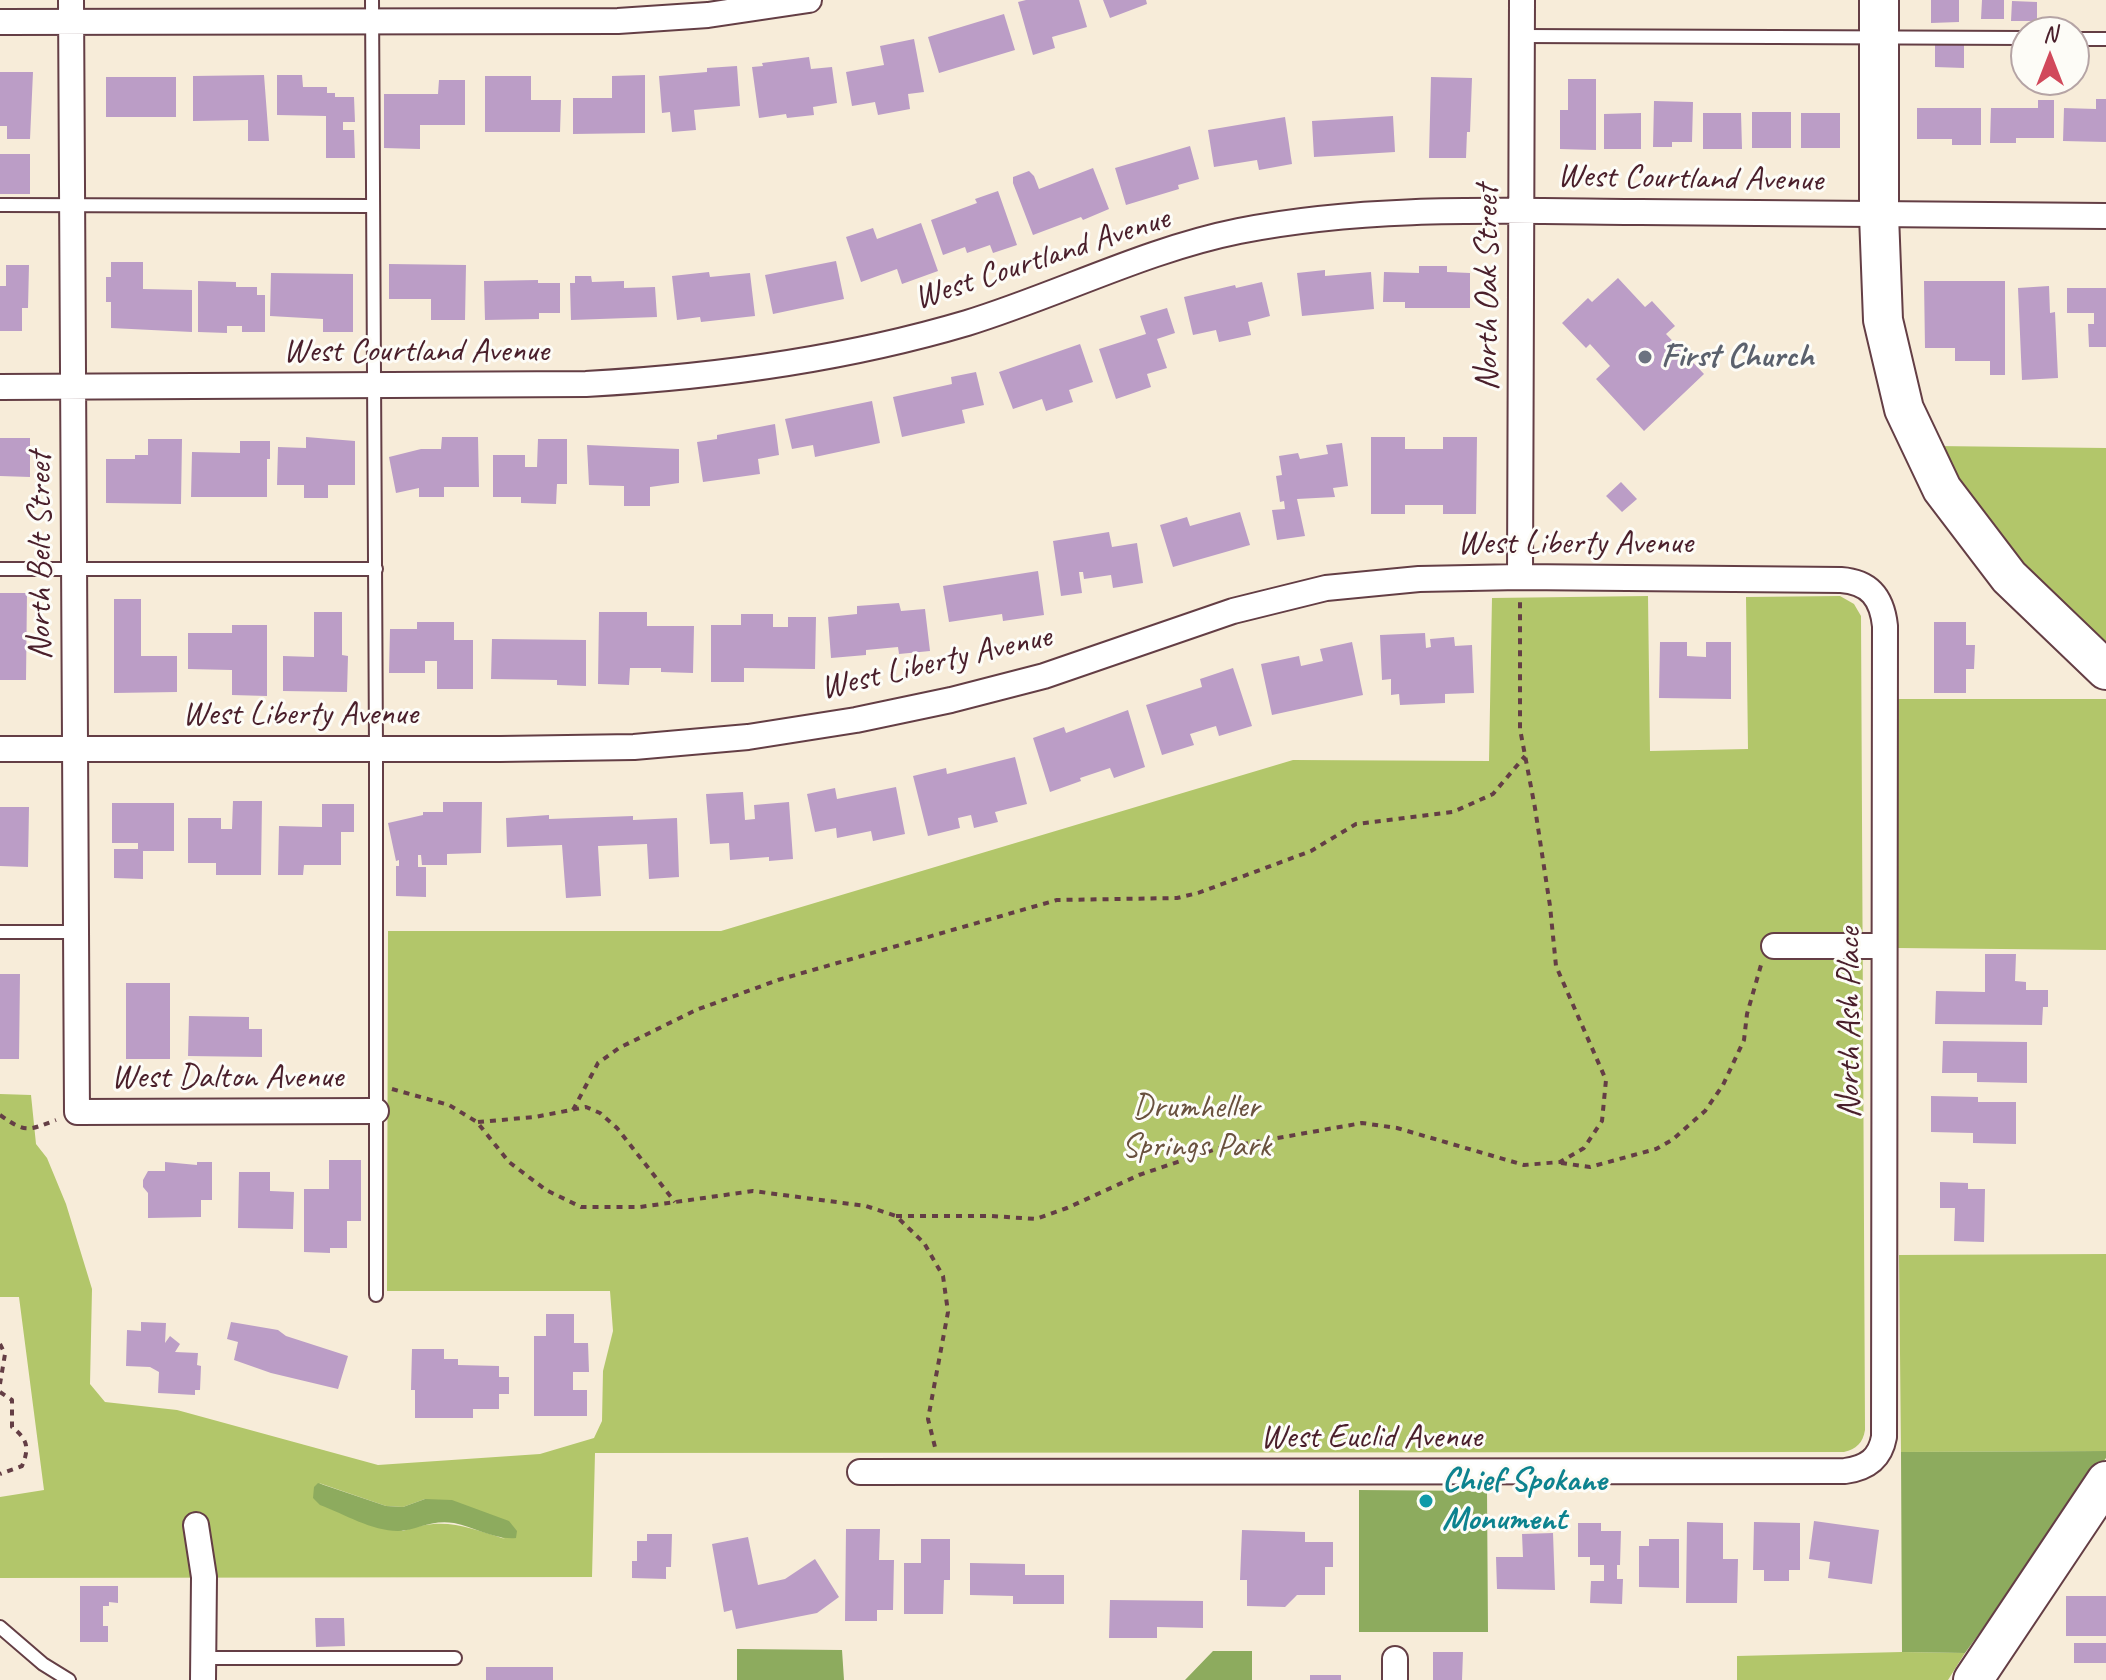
<!DOCTYPE html>
<style>
body{margin:0}
#map{position:relative;width:2106px;height:1680px;overflow:hidden;background:#f7ecd9;font-family:Caveat,sans-serif}
canvas{display:block}
.north{position:absolute;left:2010px;top:16px;width:80px;height:80px;box-sizing:border-box;background:#fdfcf7;border:2px solid #b5a4a5;border-radius:50%;rotate:0deg;font-size:22px;font-weight:700;line-height:32px;text-align:center;color:#4a1f2b}
.north::after{content:'';display:block;margin:auto;width:28px;height:36px;background:#d1495b;clip-path:polygon(50% 0,100% 100%,50% 72%,0 100%)}
</style>
<div id="map">
<canvas width="2106" height="1680"></canvas>
<div class="north">N</div>
</div>
<script>
const g = document.querySelector('canvas').getContext('2d');
g.lineJoin = 'round';
function paint(path, color) { g.fillStyle = color; g.fill(path, 'evenodd'); }
function strokePath(path, color, width, dash) { g.strokeStyle = color; g.lineWidth = width; g.lineCap = dash ? 'butt' : 'round'; g.setLineDash(dash || []); g.stroke(path); }
function write(font, color, halo, rows, align = 'center') {
  g.font = font + ' Caveat,sans-serif'; g.lineWidth = 6; g.setLineDash([]); g.textBaseline = 'middle'; g.strokeStyle = halo; g.fillStyle = color; for (const [text, x, y, turn = 0] of rows) {
    g.save(); g.translate(x, y); g.rotate((+turn || 0) * Math.PI / 180); g.textAlign = isNaN(turn) ? turn : align; if (halo) g.strokeText(text, 0, 0); g.fillText(text, 0, 0); g.restore();
  }
}
paint(new Path2D(`
 M1935 446 2106 448V651L2016 564Z
 M1648 596 1650 751 1748 749 1746 597 1840 596 1854 604 1861 616 1865 1430C1863 1443 1856 1449 1844 1452L595 1453 592 1577 0 1578V1497L44 1490 19 1297H0V1094L31 1095 36 1144 47 1158 66 1204 92 1289 90 1384 105 1402 177 1410 378 1465 540 1454 594 1438 602 1421 603 1371 613 1331 610 1291H387L388 931H721L1293 760 1489 761 1492 598ZM319 1483 386 1506 403 1507 425 1499 505 1539C467 1527 443 1516 403 1531Z
 M1897 699H2106V950L1897 948Z
 M2106 1254V1451L1901 1452 1899 1255Z
 M1902 1652 1965 1653 1948 1680H1737V1656Z`), '#b2c66a');
paint(new Path2D(`
 M2106 1451V1458L1965 1653 1902 1652 1901 1452Z
 M318 1483 386 1506 403 1507 425 1499 452 1500 509 1521 517 1531 516 1538C494 1540 475 1527 454 1523 432 1519 417 1530 398 1531 372 1531 344 1514 320 1505L313 1498 314 1487Z
 M1359 1490 1487 1491 1488 1632H1359Z
 M737 1649 842 1650 844 1680H737Z
 M1213 1651H1252V1680H1185Z`), '#8dab5e');
paint(new Path2D(`
 M1026 0H1079L1087 27 1052 37 1055 48 1033 55 1018 2Z
 M1103 0H1146L1147 4 1110 18Z
 M1931 0H1959V22L1931 23Z
 M1982 0H2004V19H1981Z
 M2012 1 2037 2V21H2011Z
 M1004 14 1015 50 939 73 928 37Z
 M1935 38 1964 39V68L1935 67Z
 M914 39 924 92 908 94 910 109 878 115 875 102 852 106 846 72 884 65 880 46Z
 M2021 44H2026V78H2021Z
 M809 57 811 69 832 67 837 103 813 107 814 115 787 118 786 114 759 118 752 67 763 66 762 63Z
 M737 66 740 106 694 110 696 130 672 132 670 112 662 113 659 76 707 72V68Z
 M0 72H33L30 139H7V126H0Z
 M264 75 269 141H248V120L193 121V76Z
 M277 75H302L303 87H327V93H335V97H354L355 122H343V130H354L355 158H326V116L277 115Z
 M645 75V133L573 134V98H612V76Z
 M485 76H531V100H561L560 132H485Z
 M106 77H176V117H106Z
 M1431 77 1472 78 1470 132H1467L1466 158H1429Z
 M1568 79H1596V150L1560 149V110H1568Z
 M439 80H465V125H420V149L384 148V94H438Z
 M2096 99H2106V142L2063 141 2064 108 2096 109Z
 M2038 100H2054V138H2016V143H1990L1991 108H2038Z
 M1654 101 1693 102 1692 142H1672V147H1653Z
 M1917 108H1981V145H1952V139H1917Z
 M1752 112H1791V148H1752Z
 M1641 113V149H1604V114Z
 M1703 113H1741L1742 149H1703Z
 M1801 113H1840V148H1801Z
 M1393 116 1395 152 1314 157 1312 121Z
 M1285 117 1292 164 1259 170 1257 160 1214 167 1208 130Z
 M1190 146 1199 179 1178 185 1179 189 1126 205 1115 168Z
 M0 154H30V194H0Z
 M1093 168 1109 209 1083 220 1081 217 1033 235 1013 183V177L1029 171 1034 176 1039 189Z
 M998 191 1017 245 993 253 990 245 967 253 965 247 943 255 931 220 977 203 975 199Z
 M921 223 938 271 902 284 897 269 861 282 846 237 873 228 877 239Z
 M836 261 844 299 773 314 765 275Z
 M111 262H143V289L192 290V332L111 328V302H106V277H111Z
 M389 264 466 265 465 320H431V299H389Z
 M6 265H29L28 308H22V331H0V286H6Z
 M1419 266H1447V272L1470 273V308H1405V302H1383L1384 272 1419 273Z
 M1325 270V276L1371 272 1374 309 1302 316 1297 273Z
 M709 272 710 277 750 273 755 316 701 322 700 317 677 320 672 276Z
 M271 273 353 274V332H323V319L270 316Z
 M575 276H591L592 282 624 281V288L655 287 657 317 571 320 570 283H575Z
 M1618 278 1645 307 1652 301 1675 326 1666 334 1704 374 1644 431 1596 379 1610 366 1590 344 1586 348 1562 323 1588 298 1592 302Z
 M538 280V283H560V313H539V319L485 320 484 281Z
 M198 281 236 282V287H257V295H265V332H242V326H227V333L198 332Z
 M1924 281H2005V375H1990V361H1955V348H1925Z
 M1262 282 1270 316 1248 322 1251 335 1219 342 1216 330 1193 335 1184 297 1235 285 1236 288Z
 M2049 286 2050 313 2055 312 2058 378 2022 380 2018 288Z
 M2067 288H2106V347H2089L2088 324H2094V313H2067Z
 M1167 308 1175 333 1157 339 1167 368 1147 374 1151 387 1116 399 1099 349 1146 334 1140 316Z
 M1080 344 1093 382 1069 390 1073 402 1046 411 1042 399 1013 409 999 372Z
 M976 372 984 405 962 410 965 423 902 437 893 397 952 384 951 377Z
 M872 401 880 443 815 457 813 445 792 449 785 419Z
 M775 424 779 455 758 459 760 474 703 482 697 442 717 439V435Z
 M306 437 355 441V485H328V498H304V485H277L278 447 306 448Z
 M442 437H478L479 487H444V497H419V488L396 493 389 457 421 449H441Z
 M1371 437H1405V449H1443V437H1477L1476 514H1443V505H1405V514H1371Z
 M0 438H30V477L0 476Z
 M148 439H182L181 504 106 503V459H135V455H148Z
 M538 439H567V484H557L556 504 521 503V497H493V455H525V467H537Z
 M240 441H270V459H267V497H191L192 452 240 453Z
 M1342 443 1348 486 1333 488 1335 497 1297 499 1305 536 1277 540 1272 510 1285 509 1284 501 1280 502 1276 476 1282 475 1279 456 1298 453 1300 459 1328 454 1326 445Z
 M587 445 679 449V483L650 487V506H624V486L589 485Z
 M1621 482 1637 499 1622 512 1606 496Z
 M1240 512 1250 545 1173 567 1160 525 1187 517 1190 526Z
 M1109 532 1112 547 1137 543 1143 583 1113 588 1111 575 1084 579 1083 572H1079L1082 593 1061 596 1053 541Z
 M1038 571 1044 615 1003 621 1002 614 949 622 943 586Z
 M0 593H27L26 680H0Z
 M114 599H141V656H177V692L114 693Z
 M899 603 901 611 925 609 930 651 899 654 898 647 866 650V655L831 658 828 617 857 614V606Z
 M314 612H342V655L348 656 347 692 283 691V656L314 657Z
 M599 612H647V626H694L693 673 661 672V668H630L629 685 598 684Z
 M741 614H773V627H788V617H816L815 669 744 668V682H711V625H741Z
 M417 622H454V640H473V689H437V661H425V673H389L390 629H417Z
 M1934 622H1966V645H1975L1974 669H1966V693H1934Z
 M232 625H267V696L232 695V670L188 669V633H232Z
 M1425 633 1426 648 1431 647 1430 639 1454 637 1455 646 1472 645 1474 693 1445 694V703L1400 705 1399 694 1391 695V679L1382 680 1380 635Z
 M492 639 586 640V686L557 685V680L491 679Z
 M1352 642 1363 695 1272 715 1261 664 1299 656 1301 666 1323 661 1320 649Z
 M1660 642H1687V656L1706 657V642H1731V699L1659 698Z
 M1233 668 1252 726 1219 736 1216 726 1190 734 1194 745 1162 755 1146 705 1202 687 1200 679Z
 M1128 710 1145 767 1114 778 1110 768 1080 778 1081 781 1050 792 1033 738 1064 727 1066 733Z
 M1015 757 1027 804 995 812 998 822 974 828 971 815 958 818 960 828 928 836 913 776 946 768 947 774Z
 M896 787 905 834 873 841 871 831 837 838 836 828 815 832 807 794 835 788 837 799Z
 M743 792 745 820 755 819 754 805 789 802 793 859 769 861V857L730 860 729 843 710 844 706 794Z
 M233 801H262L261 875H216V863H188V818H221V829H232Z
 M443 802H482L481 853 447 854V865H422L421 855H418V867H426V897L396 896V866H399V860L396 861 388 823 423 815V812H443Z
 M112 803H174V851H143V879L114 878V849H138V843H112Z
 M322 804H354V832H341V865H304L303 875H278L279 826 322 827Z
 M0 807H29L28 867 0 866Z
 M549 815V819L633 816V820L677 818 679 877 649 879 647 844 598 846 601 896 566 898 562 845 507 847 506 818Z
 M1985 954H2016L2015 981 2026 982V990H2048V1007H2043L2042 1025 1935 1024 1936 991 1985 992Z
 M0 974H20L19 1059H0Z
 M126 983H170V1059H126Z
 M189 1016 249 1017V1029H262V1057L188 1056Z
 M1943 1041 2027 1042V1083L1977 1082V1073H1942Z
 M1931 1096 1978 1097V1102H2016V1144L1973 1143V1133L1931 1132Z
 M329 1160H361V1221H347V1248H330V1253L304 1252V1189H329Z
 M165 1162 197 1165V1162H212V1200H201V1217L148 1218V1193L143 1187V1180L148 1171H165Z
 M239 1172H270V1191L294 1192 293 1229 238 1228Z
 M1940 1182 1968 1183V1189H1985L1984 1242 1954 1241 1955 1208H1940Z
 M546 1314H574V1343H588L589 1372H573V1390H587V1416H534V1336H546Z
 M141 1322 166 1323 165 1343 170 1336 180 1344 175 1352 198 1353 197 1365 201 1366 200 1390H195V1395L158 1393 159 1372 150 1367 126 1366 127 1330 141 1331Z
 M231 1322 278 1330 286 1336 348 1356 338 1389 271 1373 234 1360 238 1342 227 1339Z
 M412 1349H444V1359H458V1365L499 1366V1377H509V1394H499V1409H473V1418H415V1390H411Z
 M1814 1521 1879 1530 1872 1584 1828 1578 1830 1562 1809 1559Z
 M1687 1522 1723 1523V1559H1738L1737 1603H1686Z
 M1754 1522 1800 1523V1570H1789V1581H1764V1570H1753Z
 M1578 1523H1601V1531H1621L1620 1565H1617V1579H1623L1622 1604 1590 1603 1591 1581H1604V1565H1590V1557H1578Z
 M846 1529H880L879 1560H894L893 1610H877V1621H845Z
 M1242 1530 1305 1532V1542H1333V1567H1325V1595H1297L1285 1607 1247 1606V1580H1240Z
 M1553 1533 1555 1590 1497 1589 1496 1557H1523L1522 1534Z
 M647 1534H672L671 1567H666V1579L632 1578V1561H637V1541H647Z
 M748 1537 758 1585 785 1579 815 1559 839 1597 817 1613 736 1629 732 1610 724 1612 712 1544Z
 M921 1539H950V1580H944L943 1614H904V1563H921Z
 M1649 1539H1679V1588L1639 1587V1546H1649Z
 M970 1563 1025 1564V1575H1064V1604H1013V1596L970 1595Z
 M80 1586H118V1603L109 1602V1606H103V1626H108V1642H80Z
 M2066 1596H2106V1636H2066Z
 M1110 1600 1203 1601V1628L1157 1627V1638H1109Z
 M315 1618H344L345 1646 316 1647Z
 M2074 1643H2106V1663H2074Z
 M1433 1652H1463L1462 1680H1433Z
 M486 1667H553V1680H486Z
 M1310 1675H1341V1680H1310Z`), '#bb9dc6');
const service = new Path2D(`
 M372 0 376 748V1295
 M1522 36 2026 38
 M2074 39H2106
 M0 205 372 206
 M0 569H376
 M0 932H77
 M0 1627 43 1664 69 1680
 M204 1658H455`);
const minor = new Path2D(`
 M71 0 77 1112 376 1111
 M0 22 618 21 708 15 809 0
 M0 387 586 384C715 377 842 360 967 323 1058 295 1145 250 1239 231 1370 205 1507 211 1641 212 1796 214 1951 215 2106 216
 M1520 577 1522 0
 M0 749H500L634 747 748 737 856 720 951 700 1044 676 1233 611 1326 588 1419 579 1520 577 1841 580C1870 582 1882 598 1885 626L1884 1437C1880 1459 1867 1468 1845 1471L860 1472
 M1774 946H1883
 M196 1525 204 1577 203 1680
 M1395 1659V1680`);
const primary = new Path2D(`
 M1879 0V215L1883 320 1904 409 1942 489 2009 577 2106 670
 M1973 1680 2106 1481`);
strokePath(service, '#643e45', 16);
strokePath(minor, '#643e45', 28);
strokePath(primary, '#643e45', 42);
strokePath(new Path2D(`
 M392 1089 449 1105 477 1122 509 1162 546 1190 581 1207H640L753 1191 866 1206 896 1216 924 1243 943 1276 948 1312 928 1419 936 1451
 M573 1110 598 1063 619 1048 696 1010 778 980 1057 900 1177 898 1198 893 1311 851 1356 824 1453 812 1493 794 1525 756
 M0 1115C26 1133 27 1131 56 1120
 M478 1122 535 1117 586 1107 600 1113 617 1128 675 1202
 M1561 1163 1590 1167 1656 1149 1672 1140 1705 1111 1723 1085 1744 1040 1747 1014 1761 965
 M896 1216H992L1036 1219 1067 1208 1139 1175 1216 1149 1362 1123 1397 1128 1524 1165 1560 1162 1584 1148 1602 1121 1606 1080 1556 966 1550 906 1535 808 1520 729V600
 M0 1344 5 1354 0 1384
 M0 1392 12 1400V1427C27 1439 30 1447 22 1466L0 1474`), '#643e45', 4, [6, 6]);
strokePath(service, '#fff', 12);
strokePath(minor, '#fff', 24);
strokePath(primary, '#fff', 38);
for (const [x, y, r, color] of [
 [1645,357,8,"#6b7280"],
 [1426,1501,8,"#0f9aa8"]
]) { const dot = new Path2D(); dot.arc(x, y, r, 0, 2 * Math.PI); g.fillStyle = color; g.fill(dot); strokePath(dot, '#fdfcf7', 3); }
write('34px', '#4a1f2b', '#fdfcf7', [
 ["West Courtland Avenue",1690,179,1],
 ["West Courtland Avenue",1042,259,-18],
 ["North Oak Street",1488,288,-90],
 ["West Courtland Avenue",416,352],
 ["West Liberty Avenue",1575,544],
 ["North Belt Street",41,556,-90],
 ["West Liberty Avenue",936,663,-13],
 ["West Liberty Avenue",300,715],
 ["North Ash Place",1850,1023,-90],
 ["West Dalton Avenue",227,1078],
 ["West Euclid Avenue",1371,1438]
]);
write('bold 34px', '#5b616d', '#fdfcf7', [
 ["First Church",1661,357]
], 'left');
write('34px', '#69513e', '#fdfcf7', [
 ["Drumheller",1196,1108],
 ["Springs Park",1196,1147]
]);
write('bold 34px', '#0d838f', '#fdfcf7', [
 ["Chief Spokane",1442,1481],
 ["Monument",1442,1520]
], 'left');
</script>
